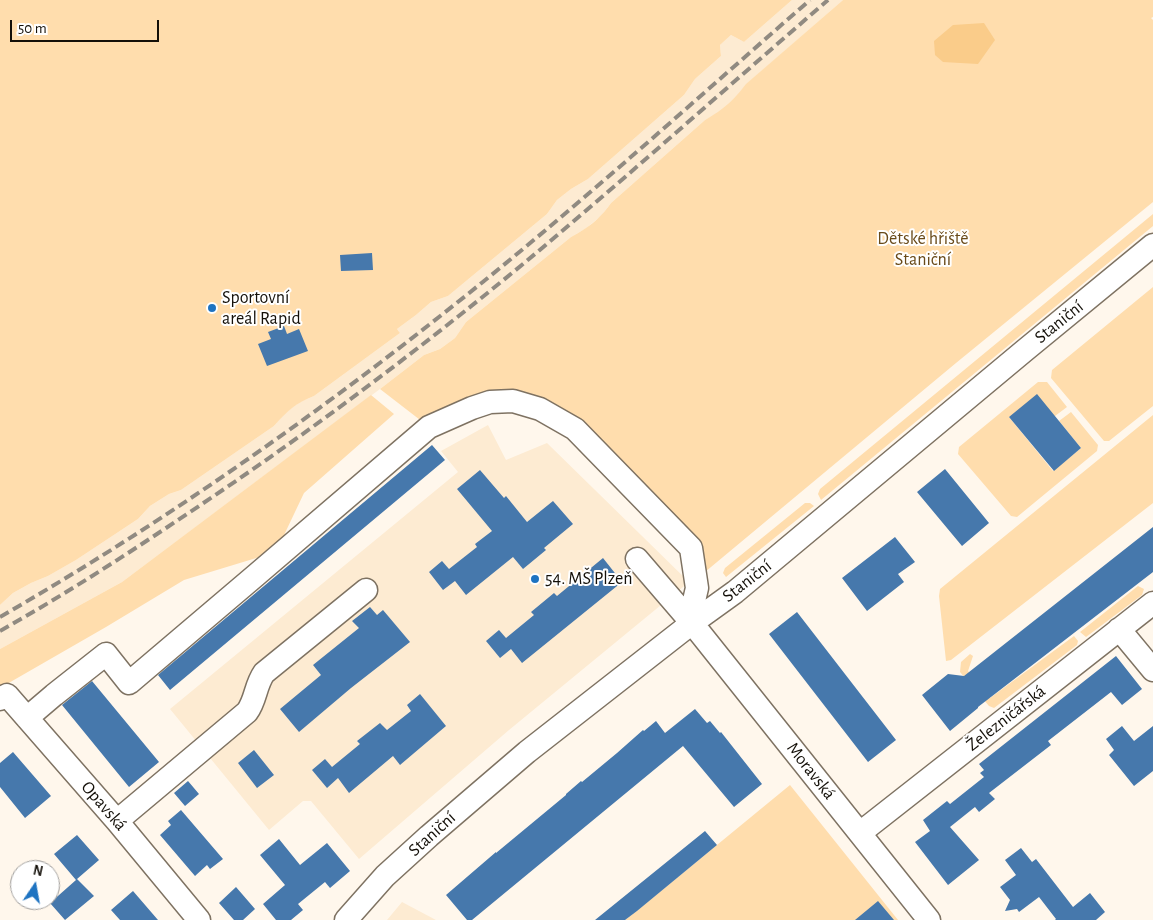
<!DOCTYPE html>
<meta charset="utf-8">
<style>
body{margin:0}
#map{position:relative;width:1153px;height:920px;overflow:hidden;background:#fff7ec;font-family:"Alegreya Sans",sans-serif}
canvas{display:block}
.north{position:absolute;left:10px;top:860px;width:50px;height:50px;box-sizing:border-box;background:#fff;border:1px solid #a19f9d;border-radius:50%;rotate:12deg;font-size:14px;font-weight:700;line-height:20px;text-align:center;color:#141009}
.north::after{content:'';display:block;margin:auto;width:18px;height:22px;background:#1e73c1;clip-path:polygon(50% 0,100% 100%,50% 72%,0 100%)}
.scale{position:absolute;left:10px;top:20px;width:149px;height:22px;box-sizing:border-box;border:2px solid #141009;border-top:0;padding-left:6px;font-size:15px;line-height:18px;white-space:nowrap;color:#141009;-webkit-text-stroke:4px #fff;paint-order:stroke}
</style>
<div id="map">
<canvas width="1153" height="920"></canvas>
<div class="north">N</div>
<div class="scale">50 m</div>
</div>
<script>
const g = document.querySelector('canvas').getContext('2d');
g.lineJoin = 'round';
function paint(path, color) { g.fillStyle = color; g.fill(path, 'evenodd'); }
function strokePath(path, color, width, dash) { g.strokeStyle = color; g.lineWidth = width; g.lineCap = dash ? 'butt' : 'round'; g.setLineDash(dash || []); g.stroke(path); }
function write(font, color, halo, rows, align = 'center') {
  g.font = font + ' "Alegreya Sans",sans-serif'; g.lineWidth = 4; g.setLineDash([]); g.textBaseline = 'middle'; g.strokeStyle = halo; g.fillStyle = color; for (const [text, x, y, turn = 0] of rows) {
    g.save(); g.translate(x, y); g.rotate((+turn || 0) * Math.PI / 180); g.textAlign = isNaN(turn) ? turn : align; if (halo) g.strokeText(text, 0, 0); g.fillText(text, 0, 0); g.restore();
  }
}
paint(new Path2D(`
 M792 0H843L747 84 736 98 722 111 705 120 611 203 601 216 585 229 571 237 466 322 455 338 440 349 424 355 380 389 122 582 0 649V605L13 593 31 583 48 576 76 560 138 519 150 506 169 494 181 490 274 426 285 413 300 402 314 396 400 333 397 329 416 315 431 302 448 296 547 214 557 200 571 189 588 179 684 95 695 79 721 56 720 45 731 35 744 42Z
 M488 425 506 460 547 443 689 582 509 730 359 859 311 801H303L269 830 170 709 458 472 441 451Z
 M402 902 436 920H387Z`), '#fdebd2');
paint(new Path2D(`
 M0 0H792L744 42 731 35 720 45 721 56 695 79 684 95 588 179 571 189 557 200 547 214 448 296 431 302 416 315 397 329 400 333 314 396C296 403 287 411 274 426L181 490 169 494 150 506 138 519 76 560 48 576 31 583 13 593 0 605Z
 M843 0H1153V17L1151 18 1153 20V202L956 363 705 572 536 400 424 423 380 389 424 355 440 349 455 338 466 322 571 237C589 227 598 221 611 203L705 120C724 109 733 101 746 84Z
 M1153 214V226L821 500 818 494 820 489Z
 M1153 287V406L1109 441H1104L1051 378 1052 370Z
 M1038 382H1047L1067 407 1055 416 1009 417 1053 471 1081 448 1059 421 1071 412 1098 445 1097 451 1017 517 1011 516 958 454 959 447Z
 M371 395 394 414 304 493 276 552 184 580 106 627 0 688V649L122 582Z
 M1153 415V503L951 660 946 661 939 596 940 589Z
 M805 503H810L814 506 726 577 723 573 725 568Z
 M1138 586 1144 589 1142 595 1086 637 1080 632Z
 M1074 636 1078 641 1077 645 994 708 989 706 960 672 961 662 970 654 973 656 968 671 990 698Z
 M790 785 898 920H625L639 909Z`), '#ffddad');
paint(new Path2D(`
 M984 23 995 40 978 64 943 62 935 55 934 41 953 25Z`), '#facc8a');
paint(new Path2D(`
 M372 253 373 270 341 271 340 255Z
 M284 326 287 334 299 329 308 351 267 366 258 344 271 339 268 332Z
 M1037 394 1081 448 1054 471 1009 417Z
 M432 445 445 460 170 690 158 675Z
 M945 469 989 523 962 546 917 492Z
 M480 470 504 498 506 496 527 522 553 501 573 524 544 548 546 550 523 569 513 557 466 595 455 581 443 590 429 572 442 561 449 569 477 547 475 544 492 531 457 489Z
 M1153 527V572L978 707V708L950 731 922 695 948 674 964 676Z
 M895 537 915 562 898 574 904 582 867 611 842 578Z
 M603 558 622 582 522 663 511 649 500 658 486 641 499 630 506 638 534 615 531 612 554 593 557 596Z
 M370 607 377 615 383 610 410 642 351 688 299 732 280 709 321 675 313 665 359 628 352 621Z
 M797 612 896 740 868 762 769 634Z
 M1116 656 1142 689 1122 705 1111 692 1048 741 1051 745 989 793 995 799 979 812 975 807 950 827 979 860 948 885 915 842 930 831 923 820 947 801 950 804 984 777 980 773 984 770 979 764Z
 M92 681 159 762 129 787 62 705Z
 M420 694 446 726 400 765 393 756 349 793 338 778 327 788 312 770 325 759 332 767 360 744 357 741 380 723 387 730 411 711 407 705Z
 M695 709 707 723 710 721 720 733 721 732 762 784 734 807 683 746 472 920H467L446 895 496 852V853L566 795V794L581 781 582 782 617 753 643 730 644 731 656 721 665 733Z
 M1122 726 1134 741 1153 726V771L1134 786 1109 755 1114 750 1106 739Z
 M254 750 274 775 257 788 238 763Z
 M13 752 51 796 25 818 0 787V763Z
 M188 781 199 794 185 806 174 793Z
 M181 810 223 859 210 869 207 865 195 876 160 835 171 825 168 821Z
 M705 831 717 845 637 911 625 920H595Z
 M77 835 99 860 77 879 94 896 65 920 50 903 76 880 54 854Z
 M279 839 300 865 327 843 350 871 330 888 325 882 298 904 303 910 291 920H276L263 904 285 885 260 855Z
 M1021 848 1032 862 1036 859 1073 907 1090 893 1105 912 1096 920H1055L1056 919 1039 897 1019 912 1017 909 1005 911 1010 900 1000 887 1016 875 1005 860Z
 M236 887 255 909 243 920H234L219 903Z
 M133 891 158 920H120L111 910Z
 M878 901 894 920H855Z`), '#4678ac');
const minor = new Path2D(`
 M637 559 692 623 929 920
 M1119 629 1153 670
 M0 699 7 695 117 821 199 920
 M27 718 54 695 106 654 129 683 255 576 429 427 472 408 490 402 513 401 540 409 575 429 691 548 697 588 693 605 692 623
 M117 821 247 712C256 700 255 686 264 673L366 590
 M860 833 1153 603
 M346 920 385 876 429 836 527 752 692 623 735 592 1024 351 1153 245`);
strokePath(minor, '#7e7262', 25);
strokePath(minor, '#fff', 22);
strokePath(new Path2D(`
 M0 617C170 519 331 405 484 281 595 191 702 94 810 0
 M0 631C64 595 126 555 187 514 303 437 415 353 523 264 626 178 726 88 828 0`), '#908a81', 4, [10, 5]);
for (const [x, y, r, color] of [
 [212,308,5,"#1e73c1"],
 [535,579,5,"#1e73c1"]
]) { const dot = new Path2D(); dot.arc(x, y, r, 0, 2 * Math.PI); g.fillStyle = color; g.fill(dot); strokePath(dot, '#fff', 2); }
write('18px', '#694a19', '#fff', [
 ["Dětské hřiště",923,239],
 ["Staniční",923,260]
]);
write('18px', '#141009', '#fff', [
 ["Sportovní",222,298],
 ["areál Rapid",222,319],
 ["54. MŠ Plzeň",545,579]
], 'left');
write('18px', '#141009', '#fff', [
 ["Staniční",1059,322,-39],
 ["Staniční",747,581,-38],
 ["Železničářská",1006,718,-38],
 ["Moravská",811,771,52],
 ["Opavská",104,806,49],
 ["Staniční",432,834,-42]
]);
</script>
